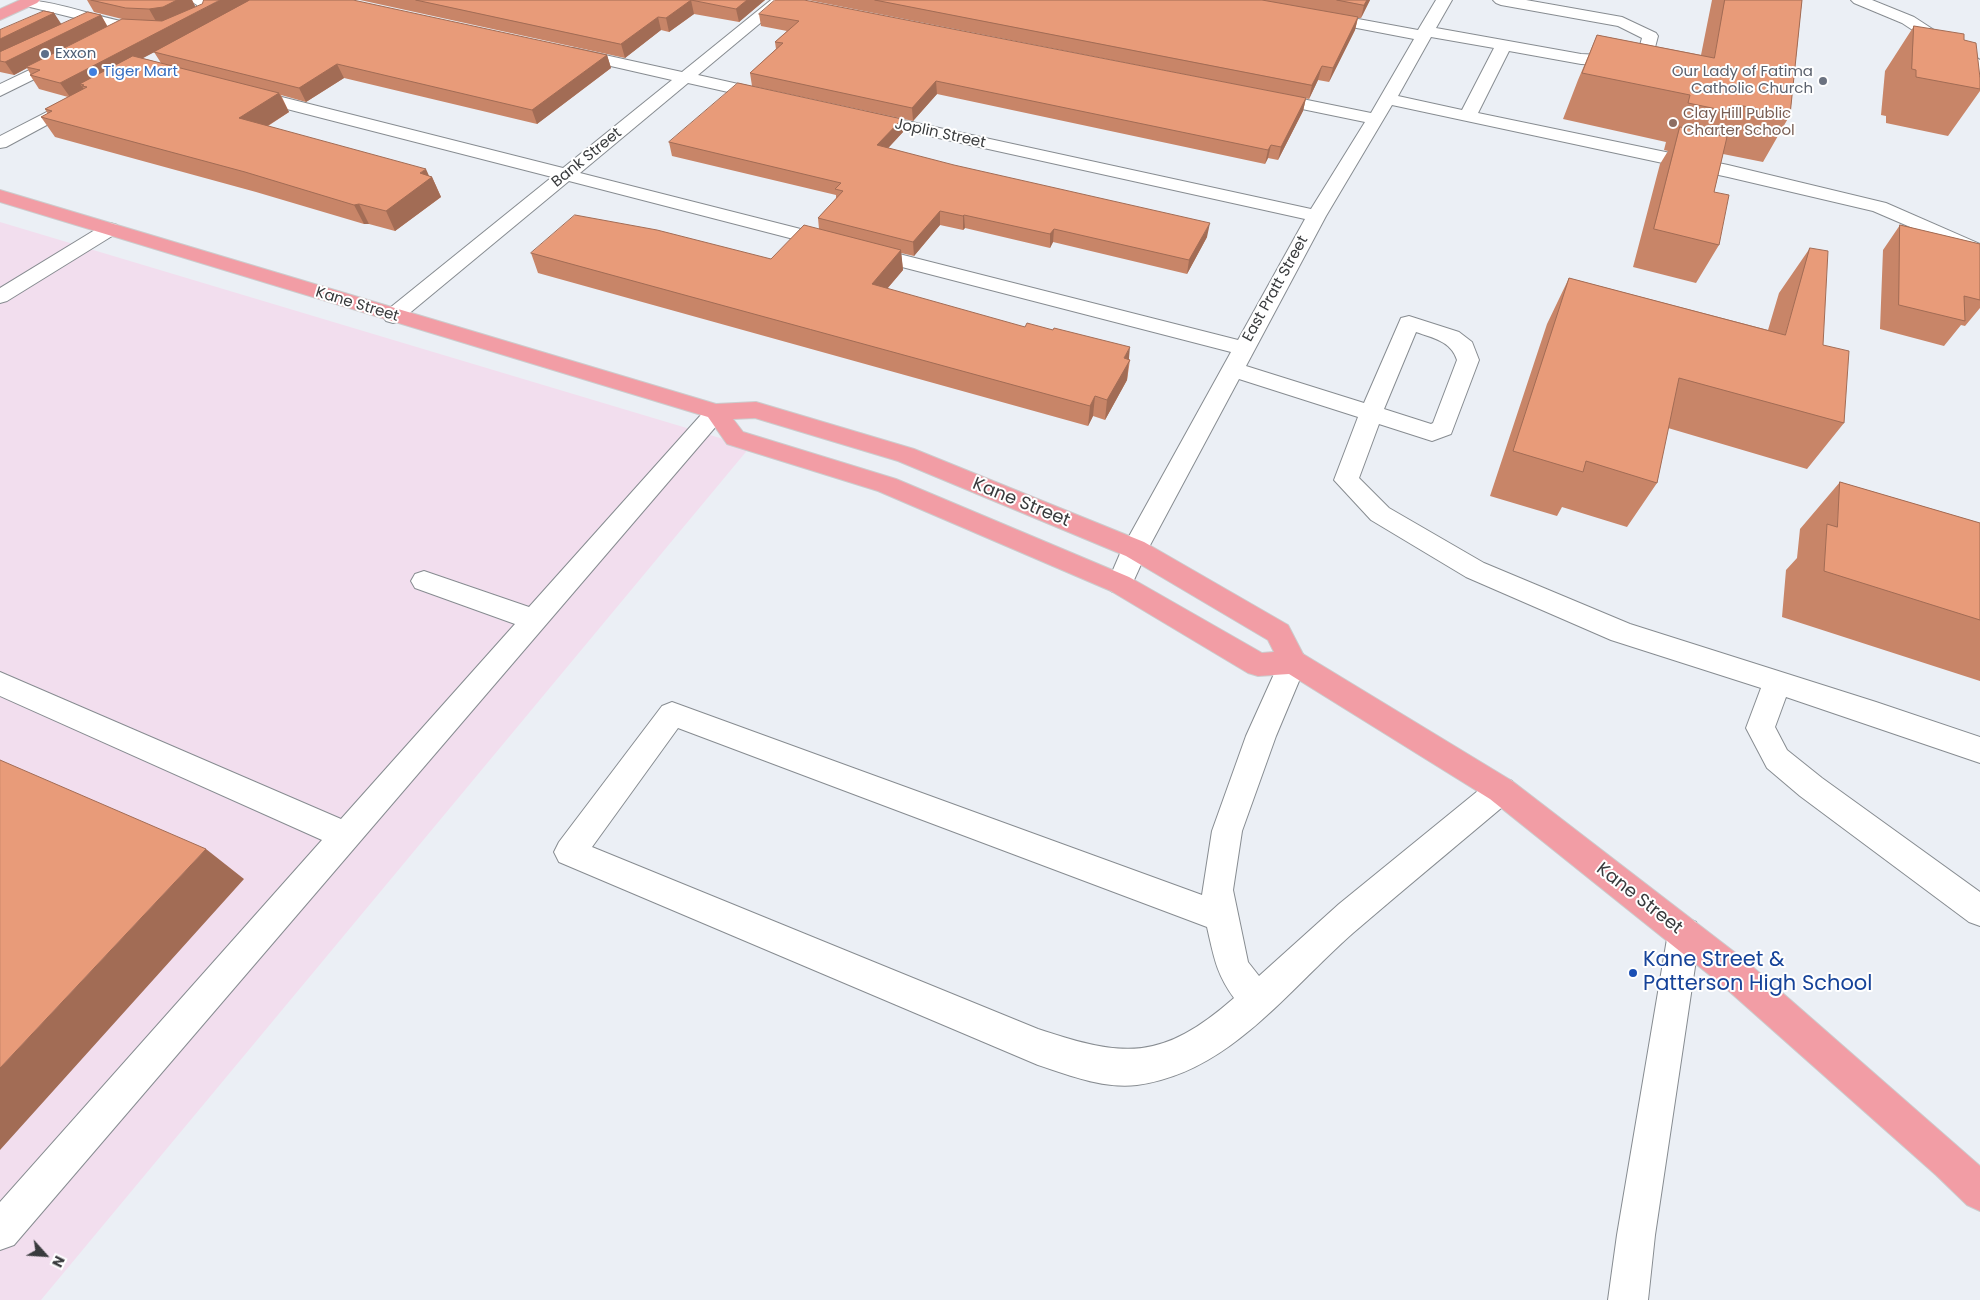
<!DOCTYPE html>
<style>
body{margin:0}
#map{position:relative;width:1980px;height:1300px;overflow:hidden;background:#ebeff5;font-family:Poppins,sans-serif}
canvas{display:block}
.north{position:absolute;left:20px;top:1230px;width:50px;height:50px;-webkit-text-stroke:4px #fff;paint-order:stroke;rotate:116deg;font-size:14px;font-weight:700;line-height:20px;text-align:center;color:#393b3d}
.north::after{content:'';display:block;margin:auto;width:18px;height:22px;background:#393b3d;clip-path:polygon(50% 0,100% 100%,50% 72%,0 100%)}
</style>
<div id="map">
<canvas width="1980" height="1300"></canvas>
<div class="north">N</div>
</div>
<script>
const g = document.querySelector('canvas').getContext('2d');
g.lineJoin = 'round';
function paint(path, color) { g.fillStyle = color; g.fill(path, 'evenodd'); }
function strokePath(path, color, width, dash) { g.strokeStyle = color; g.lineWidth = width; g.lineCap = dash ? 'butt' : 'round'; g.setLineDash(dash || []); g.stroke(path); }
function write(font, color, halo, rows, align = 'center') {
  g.font = font + ' Poppins,sans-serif'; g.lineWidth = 4; g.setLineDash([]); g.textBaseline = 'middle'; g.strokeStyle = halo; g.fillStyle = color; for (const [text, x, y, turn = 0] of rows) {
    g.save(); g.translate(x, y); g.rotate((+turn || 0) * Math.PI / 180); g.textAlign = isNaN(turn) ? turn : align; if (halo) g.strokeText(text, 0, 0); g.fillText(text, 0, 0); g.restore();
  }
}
paint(new Path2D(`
 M0 222 750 447 41 1300H0Z`), '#f2deee');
const minor = new Path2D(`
 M21 0C67 0 121 30 164 24 175 22 186 15 196 10L197 5 189 0H211L213 3 208 16C178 30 170 35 136 33L22 5 19 2Z
 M771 0H788L698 75 774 92 777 96 774 100 768 101 688 83 580 173 1238 340 1305 219 866 122 860 121 857 117 860 113 866 112 1311 209 1365 122 1268 102 1262 101 1259 97 1262 93 1268 92 1371 113 1414 39 1315 20 1312 17 1315 14 1320 12 1418 30 1436 0H1452L1436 28 1581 54 1622 56 1639 49 1642 38 1618 26 1501 5 1496 3 1493 0H1526L1622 17 1656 33 1658 36 1653 55 1624 66 1581 64 1509 51 1478 113 1728 165 1886 203 1980 244V257L1873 211 1728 177 1392 105 1326 216 1246 366 1364 403 1401 318 1409 316 1459 332 1472 342 1479 360 1451 434 1432 441 1379 424 1359 478 1389 508 1484 563 1630 624 1876 702 1980 737V763L1786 697 1775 727 1787 750 1822 778 1980 892V926L1969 922 1800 796 1767 768 1746 728 1761 688 1611 640 1466 577 1371 520 1334 480 1358 417 1239 379 1148 549 1129 591 1120 594 1111 591 1107 584 1122 549 1231 352 569 181 400 321 393 323 386 321 382 316 386 311 552 177 244 98 242 94 244 90 250 89 563 168 672 80 567 56 565 53 567 50 573 48 682 72ZM1431 37 1494 48 1462 110 1398 96ZM1416 332C1433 338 1451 341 1457 360L1433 423 1431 424 1384 409Z
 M1851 0H1872L1914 17 1980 60V76L1974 75 1969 67 1902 23 1854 3Z
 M63 54 69 56 71 59 69 62 0 96V84Z
 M76 97 82 98 85 102 82 106 6 147 0 148V136Z
 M110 223 117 225 120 229 117 233 7 301 0 303V288L103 225Z
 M716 404 724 407 728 412 724 417 14 1245 0 1250V1202L322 840 0 696V672L341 819 515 624 415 588 411 581 415 574 424 571 529 607 708 407Z
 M1293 651 1303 654 1307 662 1276 736 1242 831 1233 890 1248 962 1259 976 1339 904 1490 781 1501 777 1512 781 1516 790 1512 799C1459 844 1405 888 1353 933 1288 990 1229 1073 1137 1085 1103 1089 1069 1075 1038 1065L559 862 554 852 559 842 662 706 672 702 1202 895 1212 831 1246 736 1283 654ZM678 728 1207 927C1214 957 1216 973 1234 998 1162 1061 1125 1058 1038 1029L592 847Z
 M1684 917 1696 922 1700 933 1655 1235 1648 1300H1608L1617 1235 1668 933 1672 922Z`);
const major = new Path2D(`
 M20 0H40L37 3 0 20V9Z
 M0 190 716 404 756 402 914 449 1144 542 1288 625 1303 654 1512 781 1746 961 1980 1166V1211L1967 1205 1936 1175 1722 985 1490 799 1289 674 1258 676 1248 673 1111 591 878 491 727 444 708 417 0 202ZM755 418 898 461 1126 556 1268 640 1274 652 1262 653 1129 577 896 479 743 432 733 419Z`);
strokePath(minor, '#878c91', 2);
strokePath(major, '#cccccd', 2);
paint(minor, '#fff');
paint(major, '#f29da5');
paint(new Path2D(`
 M87 0H192L195 6V7L607 55 611 68 537 124 344 78 306 102 281 95 289 112 268 126 432 177 441 197 395 231 369 224H364L256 192 55 137 41 117 48 114 45 109 68 97 39 89 30 75H31L27 68 14 75 0 72V30L54 13 61 25 101 15 108 27 126 20 94 12ZM154 52 161 63 142 58Z
 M360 0H765L739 22 694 14 669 32 661 30 625 58Z
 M808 0H1370L1361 18H1358L1355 30 1329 82 1318 80 1309 99Z
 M1712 0H1802L1790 115 1763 162 1723 154 1714 192 1719 245 1696 283 1633 267 1660 164 1668 151 1664 150 1666 142 1563 119 1578 80 1597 35 1701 55Z
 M759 14 1306 98 1303 111 1278 160 1268 158 1265 164 937 94 913 121 752 86 750 73 776 49 775 42 787 31 761 26Z
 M1914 26 1964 40 1980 78V91L1948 136 1886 123V116L1881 115 1885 71Z
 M902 119 903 132 888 148 1207 237 1187 274 1053 242 1050 248 965 228 963 230 940 225 914 256 901 253 903 270 887 289 1130 360 1127 380 1105 420 1093 416 1088 426 538 273 531 253 771 259 819 229 818 218 836 199V195L672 156 669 142Z
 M1900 225 1980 244V308L1965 326 1961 325 1944 346 1880 329 1883 250Z
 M1810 248 1823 345 1844 423 1807 469 1668 428 1657 483 1627 527 1562 507 1557 516 1490 496 1547 324 1569 278 1768 330 1779 293Z
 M1840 482 1980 523V681L1782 617 1786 570 1797 558 1800 529Z`), '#c88568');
paint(new Path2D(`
 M177 0H192L195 6 194 9 170 20 157 23 149 9Z
 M220 0H252L87 88 84 85 80 84 84 89 70 97 60 83Z
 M691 0 694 14 669 32 666 18Z
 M747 0H765L739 22 736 9Z
 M1367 0H1370L1361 18 1364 5Z
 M54 13 62 25 0 56V39Z
 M101 15 108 28 26 67 27 68 14 75 5 62Z
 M658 17 661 30 625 58 621 44Z
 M1358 17 1355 30 1329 82 1333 68Z
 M607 55 611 68 537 124 532 110Z
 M337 64 344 78 306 102 299 88Z
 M1322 66 1318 80 1309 99 1312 85Z
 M936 81 937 94 913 121 912 108Z
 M279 93 289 112 250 137 239 118Z
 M1306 98 1303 111 1278 160 1281 147Z
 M902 119 903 132 878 159 877 145Z
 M1271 145 1268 158 1265 164 1268 150Z
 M426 169 430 178 432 177 441 197 395 231 386 211 420 173Z
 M359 204 369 224H364L354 205Z
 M940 211V225L914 256 913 242Z
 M964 215 965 228 963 230V216Z
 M1210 223 1207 237 1187 274 1189 260Z
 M1054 229 1053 242 1050 248V234Z
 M901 250 903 270 874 304 872 284Z
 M1130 347 1127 380 1105 420 1107 400 1124 358Z
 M1095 396 1093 416 1088 426 1090 406Z
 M206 849 244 879 0 1150V1068Z`), '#a26c55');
const building = new Path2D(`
 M91 0H177L163 7 149 9 126 8Z
 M204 0H220L60 83 30 75 40 70 26 67 122 19 162 21 202 4Z
 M250 0H353L607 55 532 110 337 64 299 88 154 52Z
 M416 0H747L736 9 691 0 666 18 658 17 621 44Z
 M775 0H804L1306 98 1281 147 1271 145 1268 150 936 81 912 108 750 73 783 43 775 42 799 21 759 14Z
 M875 0H1262L1358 17 1333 68 1322 66 1312 85Z
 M1337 0H1367L1364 5Z
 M1725 0H1802L1790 115 1738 105 1736 113 1688 103 1690 95 1582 73 1597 35 1714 58Z
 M44 11 54 13 0 39V30Z
 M88 12 101 15 5 62 0 61V52Z
 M1914 26 1964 34V40L1976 43 1980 78V89L1916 77V70L1912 69Z
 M133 56 279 93 239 118 426 169 420 173 432 177 386 211 359 204 354 205 245 172 41 117 52 111 45 109 87 87 82 86 84 85 80 84Z
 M738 83 902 119 877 145 954 165 1210 223 1189 260 1054 229 1050 234 964 215 963 216 940 211 913 242 818 218 843 191 835 189 841 183 669 142Z
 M1680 127 1727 137 1714 192 1729 195 1719 245 1654 229Z
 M575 215 657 230 771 259 804 225 901 250 872 284 1025 327 1027 323 1053 330 1054 328 1130 347 1124 358 1130 360 1107 400 1095 396 1090 406 531 253Z
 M1900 225 1980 244V300L1964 296 1965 321 1899 305Z
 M1810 248 1828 251 1823 345 1849 351 1844 423 1679 378 1657 483 1586 461 1583 472 1513 451 1569 278 1785 335Z
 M1840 482 1980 523V620L1824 571 1827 524 1837 527Z
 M0 760 206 849 0 1068Z`);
paint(building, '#e89b79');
strokePath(building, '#a26c55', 1);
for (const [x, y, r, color] of [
 [45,54,5,"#5c6f8a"],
 [93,72,5,"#3f7fe0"],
 [1823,81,5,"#6b7280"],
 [1673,123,5,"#8d6e63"],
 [1633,973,5,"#1a4fb4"]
]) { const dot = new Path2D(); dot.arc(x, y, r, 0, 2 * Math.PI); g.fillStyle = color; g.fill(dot); strokePath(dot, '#fff', 2); }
write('15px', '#4e5e75', '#fff', [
 ["Exxon",55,54]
], 'left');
write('15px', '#366cbe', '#fff', [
 ["Tiger Mart",103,72]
], 'left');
write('15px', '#5b616d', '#fff', [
 ["Our Lady of Fatima",1813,72],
 ["Catholic Church",1813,89]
], 'right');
write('15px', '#785e54', '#fff', [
 ["Clay Hill Public",1683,114],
 ["Charter School",1683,131]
], 'left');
write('15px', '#393b3d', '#fff', [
 ["Joplin Street",940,134,12],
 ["Bank Street",587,158,-39],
 ["East Pratt Street",1276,289,-61],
 ["Kane Street",357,305,17]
]);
write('18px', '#393b3d', '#fff', [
 ["Kane Street",1021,503,22],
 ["Kane Street",1639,899,38]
]);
write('21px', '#164399', '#fff', [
 ["Kane Street &",1643,961],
 ["Patterson High School",1643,985]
], 'left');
</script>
